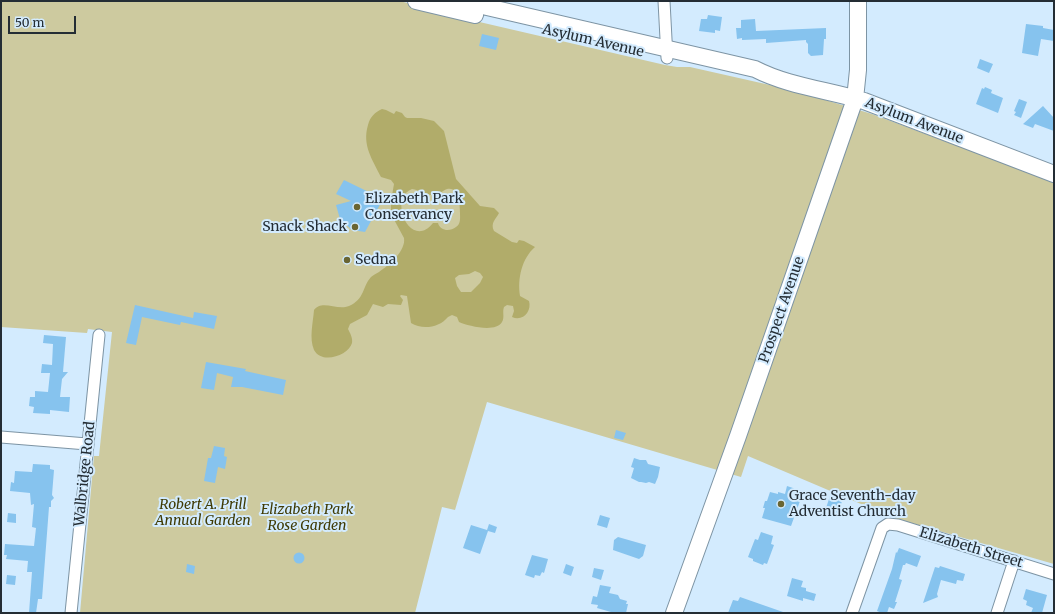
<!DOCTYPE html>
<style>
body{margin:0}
#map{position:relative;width:1055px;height:614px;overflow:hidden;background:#d3ebfe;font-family:Merriweather,serif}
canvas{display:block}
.frame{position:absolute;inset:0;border:2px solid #242d34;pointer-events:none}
.scale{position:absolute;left:8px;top:16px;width:68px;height:18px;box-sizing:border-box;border:2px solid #242d34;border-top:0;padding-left:5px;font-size:12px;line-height:14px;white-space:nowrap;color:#242d34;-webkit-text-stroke:3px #d3ebfe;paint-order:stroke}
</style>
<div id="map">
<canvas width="1055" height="614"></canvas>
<div class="frame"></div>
<div class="scale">50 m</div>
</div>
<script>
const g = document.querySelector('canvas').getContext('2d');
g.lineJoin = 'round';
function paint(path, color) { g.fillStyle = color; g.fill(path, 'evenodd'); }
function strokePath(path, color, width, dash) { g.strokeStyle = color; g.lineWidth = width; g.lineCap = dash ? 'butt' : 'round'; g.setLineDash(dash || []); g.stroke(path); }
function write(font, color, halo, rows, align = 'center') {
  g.font = font + ' Merriweather,serif'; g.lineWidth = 4; g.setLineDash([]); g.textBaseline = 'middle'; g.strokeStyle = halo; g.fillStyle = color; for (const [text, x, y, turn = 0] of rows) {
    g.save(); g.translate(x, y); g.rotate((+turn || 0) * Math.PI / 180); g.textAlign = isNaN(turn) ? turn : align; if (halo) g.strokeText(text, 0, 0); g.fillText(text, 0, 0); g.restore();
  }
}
paint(new Path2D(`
 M1 1H399L421 6 432 11 665 65 677 67H690L792 90 872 114 1054 182V564L894 518 748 456 741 477 487 402 455 510 442 507 415 613H80L94 456H99L112 332 88 329 87 333 1 327Z`), '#cdca9f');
paint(new Path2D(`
 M382 109 386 110 394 114 396 111 402 113 405 117 407 118H421L434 121 444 131 456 179 480 206 494 208 499 213C496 219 490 223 494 231L512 242 517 243 519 240 524 241 535 247C522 258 517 279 520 296L529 301C532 311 523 322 512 317L514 311 513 306 507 305 504 307C502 312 505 317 502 322 496 333 468 326 459 322L457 317 452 315 448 317C439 328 422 330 411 323L407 296 401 295 400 296 403 300 401 305 388 304 383 307 373 304 367 315 350 324 348 329C350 333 353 338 352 343 349 355 322 365 314 350 309 338 313 323 314 310 322 299 337 311 349 306 365 299 362 287 371 277 373 275 376 274 379 272 389 265 406 251 404 238L391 214V201L394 184 391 180 381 177C372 159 362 145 368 125 370 117 375 112 382 109ZM412 189C419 190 425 195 433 195 439 195 442 191 447 189 459 186 460 206 460 213 460 218 461 224 456 227 450 232 440 231 438 223H433C411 251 387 199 412 189ZM475 271 480 273 483 277 480 283 471 292H461L457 286 455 278 459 275 469 274Z`), '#b1ac6a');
paint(new Path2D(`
 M708 15 722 17 720 31 715 30V33L699 31 701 19H707Z
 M755 19 756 31 826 28V39H824L823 55 811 56 808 53V44L806 42V40L766 43V39L742 40V38L737 39 736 28H741V20Z
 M1026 24 1043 26V28L1054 30V41L1041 39 1038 56 1022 53Z
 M482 34 499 38 496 50 479 46Z
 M980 59 993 64 989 73 977 68Z
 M985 87 992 90 991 93 1003 98 998 113 976 104 982 88 984 89Z
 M1019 99 1027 102 1021 118 1014 115 1016 112 1014 111Z
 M1043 106 1054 118V131L1035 124 1033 128 1023 124Z
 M344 180 383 199 365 232 352 230 340 219 336 205 351 201 336 194Z
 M135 305 193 318 194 312 217 316 214 329 181 322 180 325 142 317 136 345 126 343Z
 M44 335 66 337 63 372H68L62 379 60 397H70L69 412 50 410V414L33 413 34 407 29 406 30 397H35V391L48 392 50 373H41L42 364 52 365 53 344 43 343Z
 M206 362 246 369 245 371 286 380 283 395 242 387H231L233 377 217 373 214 390 201 388Z
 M616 430 626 433 623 440 614 438Z
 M214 446 225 448 224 456 227 457 225 469 218 467 215 483 204 481 208 458H211Z
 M634 458 640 460H646L648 464 660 467 658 477 655 484 649 482 646 483 641 482H639L631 478 634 468 631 467Z
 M33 464 50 465V469L54 470 52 495 54 498 51 501V507H49L42 599H38L36 613H29L32 572H27L28 561 6 559 7 555H4L5 544 34 546 36 528 32 527 34 504 31 505 30 493 10 491 11 482 14 483 15 471 32 472Z
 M787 486 802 491 799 501H800L791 526 762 518 765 508H763L765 501H767L770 492 778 494V492L785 494Z
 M830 496 841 499 840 501H842L838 514 825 511Z
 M8 513 16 514V523L7 522Z
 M600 515 610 518 607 528 597 525Z
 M489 524 497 527 495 533 488 531 480 554 463 548 471 525 487 530Z
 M761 532 773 536 771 544 774 545 767 564 764 563 763 565 753 561V559L748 557 755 539 758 540Z
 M618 537 646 545 643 556 639 559 613 550 614 540Z
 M899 548 921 556 917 567 906 563 905 565H903L899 579 902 580 895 602H897L894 609 889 607 887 613H882L877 611 892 569 896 552 897 553Z
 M293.5 558a5.5 5.5 0 1 1 11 0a5.5 5.5 0 1 1-11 0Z
 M532 555 548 559 544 573 542 572 540 576 535 575 534 578 525 575Z
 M187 564 195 566 194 574 186 572Z
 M566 564 574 567 571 576 563 573Z
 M940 566 965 574 963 581 957 580 956 584 941 580 937 594 938 597 923 603 935 567 939 568Z
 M594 568 604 570 601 580 592 577Z
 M7 575 16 576 15 585 6 584Z
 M792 578 803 581 801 587 806 588V591L816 594 814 601 803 598V601L787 596Z
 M600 585 611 587 609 593 618 595 620 599 627 601 626 604H628L626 613H611V612L597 608 598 605 591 604 593 596 597 597Z
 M1026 589 1047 595 1042 613H1031L1033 608 1026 605 1027 601 1023 599Z
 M740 597 783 612V613H728L733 600 738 601Z`), '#86c3ee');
const minor = new Path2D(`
 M664 1 667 58
 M1 437 87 444
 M71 613 99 335
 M852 613 882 528 888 524 898 525 1054 574
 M997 613 1014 561`);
const secondary = new Path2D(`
 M416 1 475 15
 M461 1 755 69C788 86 828 90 864 101L1054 174
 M674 613 738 436 855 99 858 70V1`);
strokePath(minor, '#7d94a4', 13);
strokePath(secondary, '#7d94a4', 18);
strokePath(minor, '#fff', 11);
strokePath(secondary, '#fff', 16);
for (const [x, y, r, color] of [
 [357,207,4,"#696532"],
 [355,227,4,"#696532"],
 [347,260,4,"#696532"],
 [781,504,4,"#696532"]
]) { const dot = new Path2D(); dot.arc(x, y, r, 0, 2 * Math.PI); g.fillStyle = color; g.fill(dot); strokePath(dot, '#d3ebfe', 1.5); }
write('14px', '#242d34', '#d3ebfe', [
 ["Asylum Avenue",593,41,13],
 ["Asylum Avenue",914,121,21],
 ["Prospect Avenue",782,310,-71],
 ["Walbridge Road",85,474,-84],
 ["Elizabeth Street",971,548,17]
]);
write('14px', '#242d34', '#d3ebfe', [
 ["Elizabeth Park",365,199],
 ["Conservancy",365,215],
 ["Snack Shack",347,227,"right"],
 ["Sedna",355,260],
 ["Grace Seventh-day",789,496],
 ["Adventist Church",789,512]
], 'left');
write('italic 14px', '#3f3a03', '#d3ebfe', [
 ["Robert A. Prill",203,505],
 ["Annual Garden",203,521],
 ["Elizabeth Park",307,510],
 ["Rose Garden",307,526]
]);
</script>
